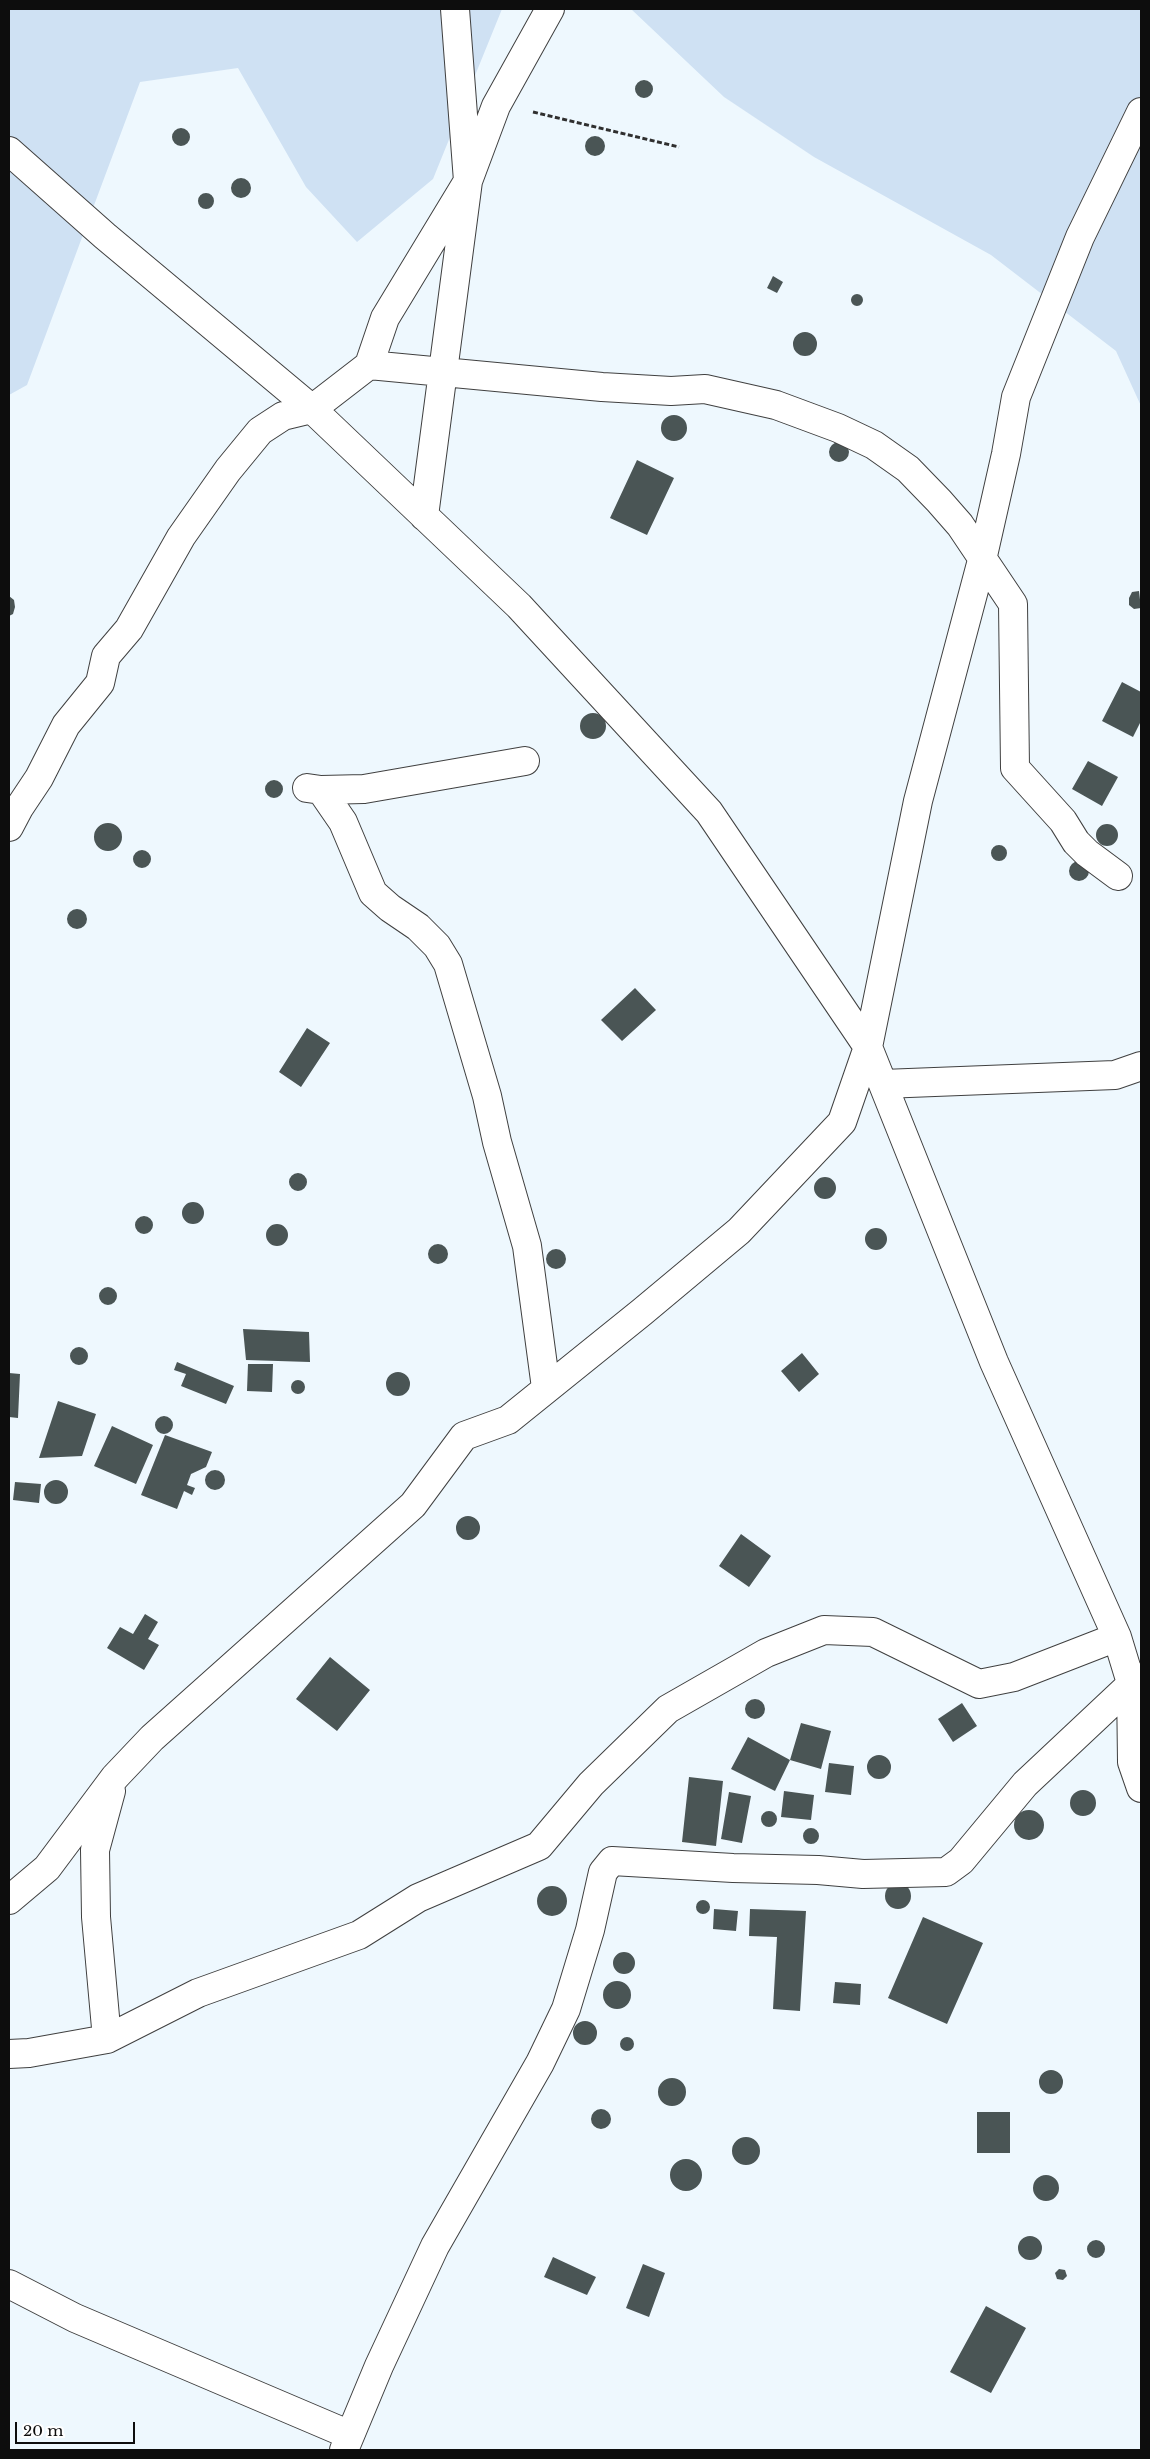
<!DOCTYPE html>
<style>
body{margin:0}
#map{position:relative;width:1150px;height:2459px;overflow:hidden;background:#eef8fe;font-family:"Libre Baskerville",serif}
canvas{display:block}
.frame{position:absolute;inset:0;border:10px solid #0d0d0d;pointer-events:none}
.scale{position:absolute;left:15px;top:2422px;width:120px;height:22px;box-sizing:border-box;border:2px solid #0d0d0d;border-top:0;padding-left:6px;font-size:15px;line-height:18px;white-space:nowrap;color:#0d0d0d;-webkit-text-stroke:4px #fff;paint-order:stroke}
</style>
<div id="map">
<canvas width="1150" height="2459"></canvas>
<div class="frame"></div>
<div class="scale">20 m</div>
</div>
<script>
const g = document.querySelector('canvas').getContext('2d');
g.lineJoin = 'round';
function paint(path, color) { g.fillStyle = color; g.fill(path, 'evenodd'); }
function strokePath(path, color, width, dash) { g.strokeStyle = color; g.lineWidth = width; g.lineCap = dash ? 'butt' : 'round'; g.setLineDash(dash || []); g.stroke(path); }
paint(new Path2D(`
 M9 9H502L433 179 357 242 306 187 238 68 140 82 27 385 9 395Z
 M631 9H1141V406L1116 351 991 255 814 157 724 97Z`), '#cfe1f3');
paint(new Path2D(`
 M635 89a9 9 0 1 1 18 0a9 9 0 1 1-18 0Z
 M172 137a9 9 0 1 1 18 0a9 9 0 1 1-18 0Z
 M585 146a10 10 0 1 1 20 0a10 10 0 1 1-20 0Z
 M231 188a10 10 0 1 1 20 0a10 10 0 1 1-20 0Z
 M198 201a8 8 0 1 1 16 0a8 8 0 1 1-16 0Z
 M773 276 783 282 777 293 767 288Z
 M851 300a6 6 0 1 1 12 0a6 6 0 1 1-12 0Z
 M793 344a12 12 0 1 1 24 0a12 12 0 1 1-24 0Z
 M661 428a13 13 0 1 1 26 0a13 13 0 1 1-26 0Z
 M829 452a10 10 0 1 1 20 0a10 10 0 1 1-20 0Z
 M637 460 674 478 647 535 610 518Z
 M1139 591 1141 608 1134 609 1129 605V598L1132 592Z
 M9 596 14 600 15 607 13 614 9 616Z
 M1122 682 1141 692V721L1133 737 1102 721Z
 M580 726a13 13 0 1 1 26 0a13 13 0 1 1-26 0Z
 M1088 761 1118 777 1102 806 1072 789Z
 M265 789a9 9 0 1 1 18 0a9 9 0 1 1-18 0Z
 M94 837a14 14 0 1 1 28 0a14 14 0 1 1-28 0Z
 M1096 835a11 11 0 1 1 22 0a11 11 0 1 1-22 0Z
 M991 853a8 8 0 1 1 16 0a8 8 0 1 1-16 0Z
 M133 859a9 9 0 1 1 18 0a9 9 0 1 1-18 0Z
 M1069 871a10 10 0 1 1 20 0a10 10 0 1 1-20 0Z
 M67 919a10 10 0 1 1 20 0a10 10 0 1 1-20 0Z
 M635 988 656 1010 622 1041 601 1020Z
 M307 1028 330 1043 301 1087 279 1072Z
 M289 1182a9 9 0 1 1 18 0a9 9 0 1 1-18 0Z
 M814 1188a11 11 0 1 1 22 0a11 11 0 1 1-22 0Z
 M182 1213a11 11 0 1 1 22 0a11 11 0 1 1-22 0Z
 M135 1225a9 9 0 1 1 18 0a9 9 0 1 1-18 0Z
 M266 1235a11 11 0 1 1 22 0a11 11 0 1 1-22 0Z
 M865 1239a11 11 0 1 1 22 0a11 11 0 1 1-22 0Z
 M428 1254a10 10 0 1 1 20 0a10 10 0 1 1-20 0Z
 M546 1259a10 10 0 1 1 20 0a10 10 0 1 1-20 0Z
 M99 1296a9 9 0 1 1 18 0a9 9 0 1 1-18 0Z
 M243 1329 309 1332 310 1362 246 1360Z
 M70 1356a9 9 0 1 1 18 0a9 9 0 1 1-18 0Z
 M802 1353 819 1374 799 1392 781 1371Z
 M177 1362 234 1386 226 1404 181 1386 186 1374 174 1370Z
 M248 1364H273L272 1392 247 1391Z
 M386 1384a12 12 0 1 1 24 0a12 12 0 1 1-24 0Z
 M9 1373 20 1374 18 1418 9 1417Z
 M291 1387a7 7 0 1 1 14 0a7 7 0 1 1-14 0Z
 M58 1401 96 1414 82 1456 39 1458Z
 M155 1425a9 9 0 1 1 18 0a9 9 0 1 1-18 0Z
 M112 1426 153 1445 136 1484 94 1466Z
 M165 1435 212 1452 206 1467 191 1474 187 1485 195 1488 192 1495 184 1491 177 1509 141 1495Z
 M205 1480a10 10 0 1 1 20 0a10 10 0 1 1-20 0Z
 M44 1492a12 12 0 1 1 24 0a12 12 0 1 1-24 0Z
 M15 1482 41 1484 39 1503 13 1500Z
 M456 1528a12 12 0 1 1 24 0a12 12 0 1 1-24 0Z
 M741 1534 771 1556 749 1587 719 1566Z
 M145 1614 158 1622 148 1639 159 1645 144 1670 107 1648 120 1627 133 1634Z
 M330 1657 370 1690 337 1731 296 1699Z
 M745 1709a10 10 0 1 1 20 0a10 10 0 1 1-20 0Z
 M962 1703 977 1726 953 1742 938 1719Z
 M801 1723 831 1731 821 1769 790 1760Z
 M748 1737 790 1760 775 1791 731 1769Z
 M867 1767a12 12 0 1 1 24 0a12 12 0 1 1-24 0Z
 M829 1763 854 1766 851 1795 825 1792Z
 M689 1777 723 1781 716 1846 682 1842Z
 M1070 1803a13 13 0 1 1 26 0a13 13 0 1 1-26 0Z
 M784 1791 814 1795 811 1820 781 1817Z
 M729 1792 751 1796 742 1843 721 1839Z
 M1014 1825a15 15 0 1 1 30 0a15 15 0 1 1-30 0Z
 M761 1819a8 8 0 1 1 16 0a8 8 0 1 1-16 0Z
 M803 1836a8 8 0 1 1 16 0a8 8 0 1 1-16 0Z
 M885 1896a13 13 0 1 1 26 0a13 13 0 1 1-26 0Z
 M537 1901a15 15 0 1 1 30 0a15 15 0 1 1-30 0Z
 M696 1907a7 7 0 1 1 14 0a7 7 0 1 1-14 0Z
 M714 1909 738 1911 736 1931 713 1929Z
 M750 1909 806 1911 800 2011 773 2009 777 1937 749 1936Z
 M923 1917 983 1943 947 2024 888 1998Z
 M613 1963a11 11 0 1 1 22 0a11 11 0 1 1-22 0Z
 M603 1995a14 14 0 1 1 28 0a14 14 0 1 1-28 0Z
 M835 1982 861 1984 860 2005 833 2003Z
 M573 2033a12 12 0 1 1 24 0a12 12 0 1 1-24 0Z
 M620 2044a7 7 0 1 1 14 0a7 7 0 1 1-14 0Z
 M1039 2082a12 12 0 1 1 24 0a12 12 0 1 1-24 0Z
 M658 2092a14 14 0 1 1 28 0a14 14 0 1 1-28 0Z
 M591 2119a10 10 0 1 1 20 0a10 10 0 1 1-20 0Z
 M977 2112H1010V2153H977Z
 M732 2151a14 14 0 1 1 28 0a14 14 0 1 1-28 0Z
 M670 2175a16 16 0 1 1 32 0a16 16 0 1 1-32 0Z
 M1033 2188a13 13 0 1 1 26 0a13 13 0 1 1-26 0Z
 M1018 2248a12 12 0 1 1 24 0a12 12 0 1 1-24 0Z
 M1087 2249a9 9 0 1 1 18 0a9 9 0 1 1-18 0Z
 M553 2257 596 2277 587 2295 544 2277Z
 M643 2264 665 2273 649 2317 626 2308Z
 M1059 2269 1065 2270 1067 2276 1063 2280 1057 2279 1055 2273Z
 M986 2306 1026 2328 991 2393 950 2372Z`), '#4a5555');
const street = new Path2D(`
 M9 151 105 236 312 409 519 606 709 812 868 1047 994 1362 1117 1637 1131 1683 1132 1762 1141 1788
 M369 365 602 387 671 391 705 389 776 405 838 428 874 445 908 469 939 501 960 525 1013 604 1015 768 1063 821 1076 842 1087 853 1118 876
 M424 516 468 181 455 9
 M307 788 321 790 364 789 525 761
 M321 790 343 822 373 893 390 908 418 927 437 946 448 964 487 1096 497 1142 527 1246 546 1388
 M9 827 19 808 39 778 66 725 100 683 106 656 129 629 181 537 228 470 260 431 283 416 312 409 369 365 385 318 468 181 496 106 550 9
 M883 1084 1115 1075 1141 1066
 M9 1900 47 1868 115 1777 152 1738 413 1505 464 1436 508 1420 642 1312 739 1231 842 1122 868 1047 918 801 982 560 1006 454 1016 397 1080 237 1141 112
 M107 2039 96 1917 95 1850 111 1791
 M9 2054 29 2053 107 2039 198 1993 359 1935 418 1898 539 1846 591 1784 668 1709 766 1653 824 1630 873 1632 979 1684 1014 1677 1117 1637
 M9 2284 75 2318 350 2435
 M344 2450 379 2366 435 2246 540 2063 566 2009 590 1930 603 1872 612 1861 733 1868 818 1870 863 1874 946 1872 961 1861 1025 1784 1139 1677`);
strokePath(street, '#404040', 30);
strokePath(new Path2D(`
 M533 112 679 147`), '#2f2f2f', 3, [5, 2.5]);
strokePath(street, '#fff', 28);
</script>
